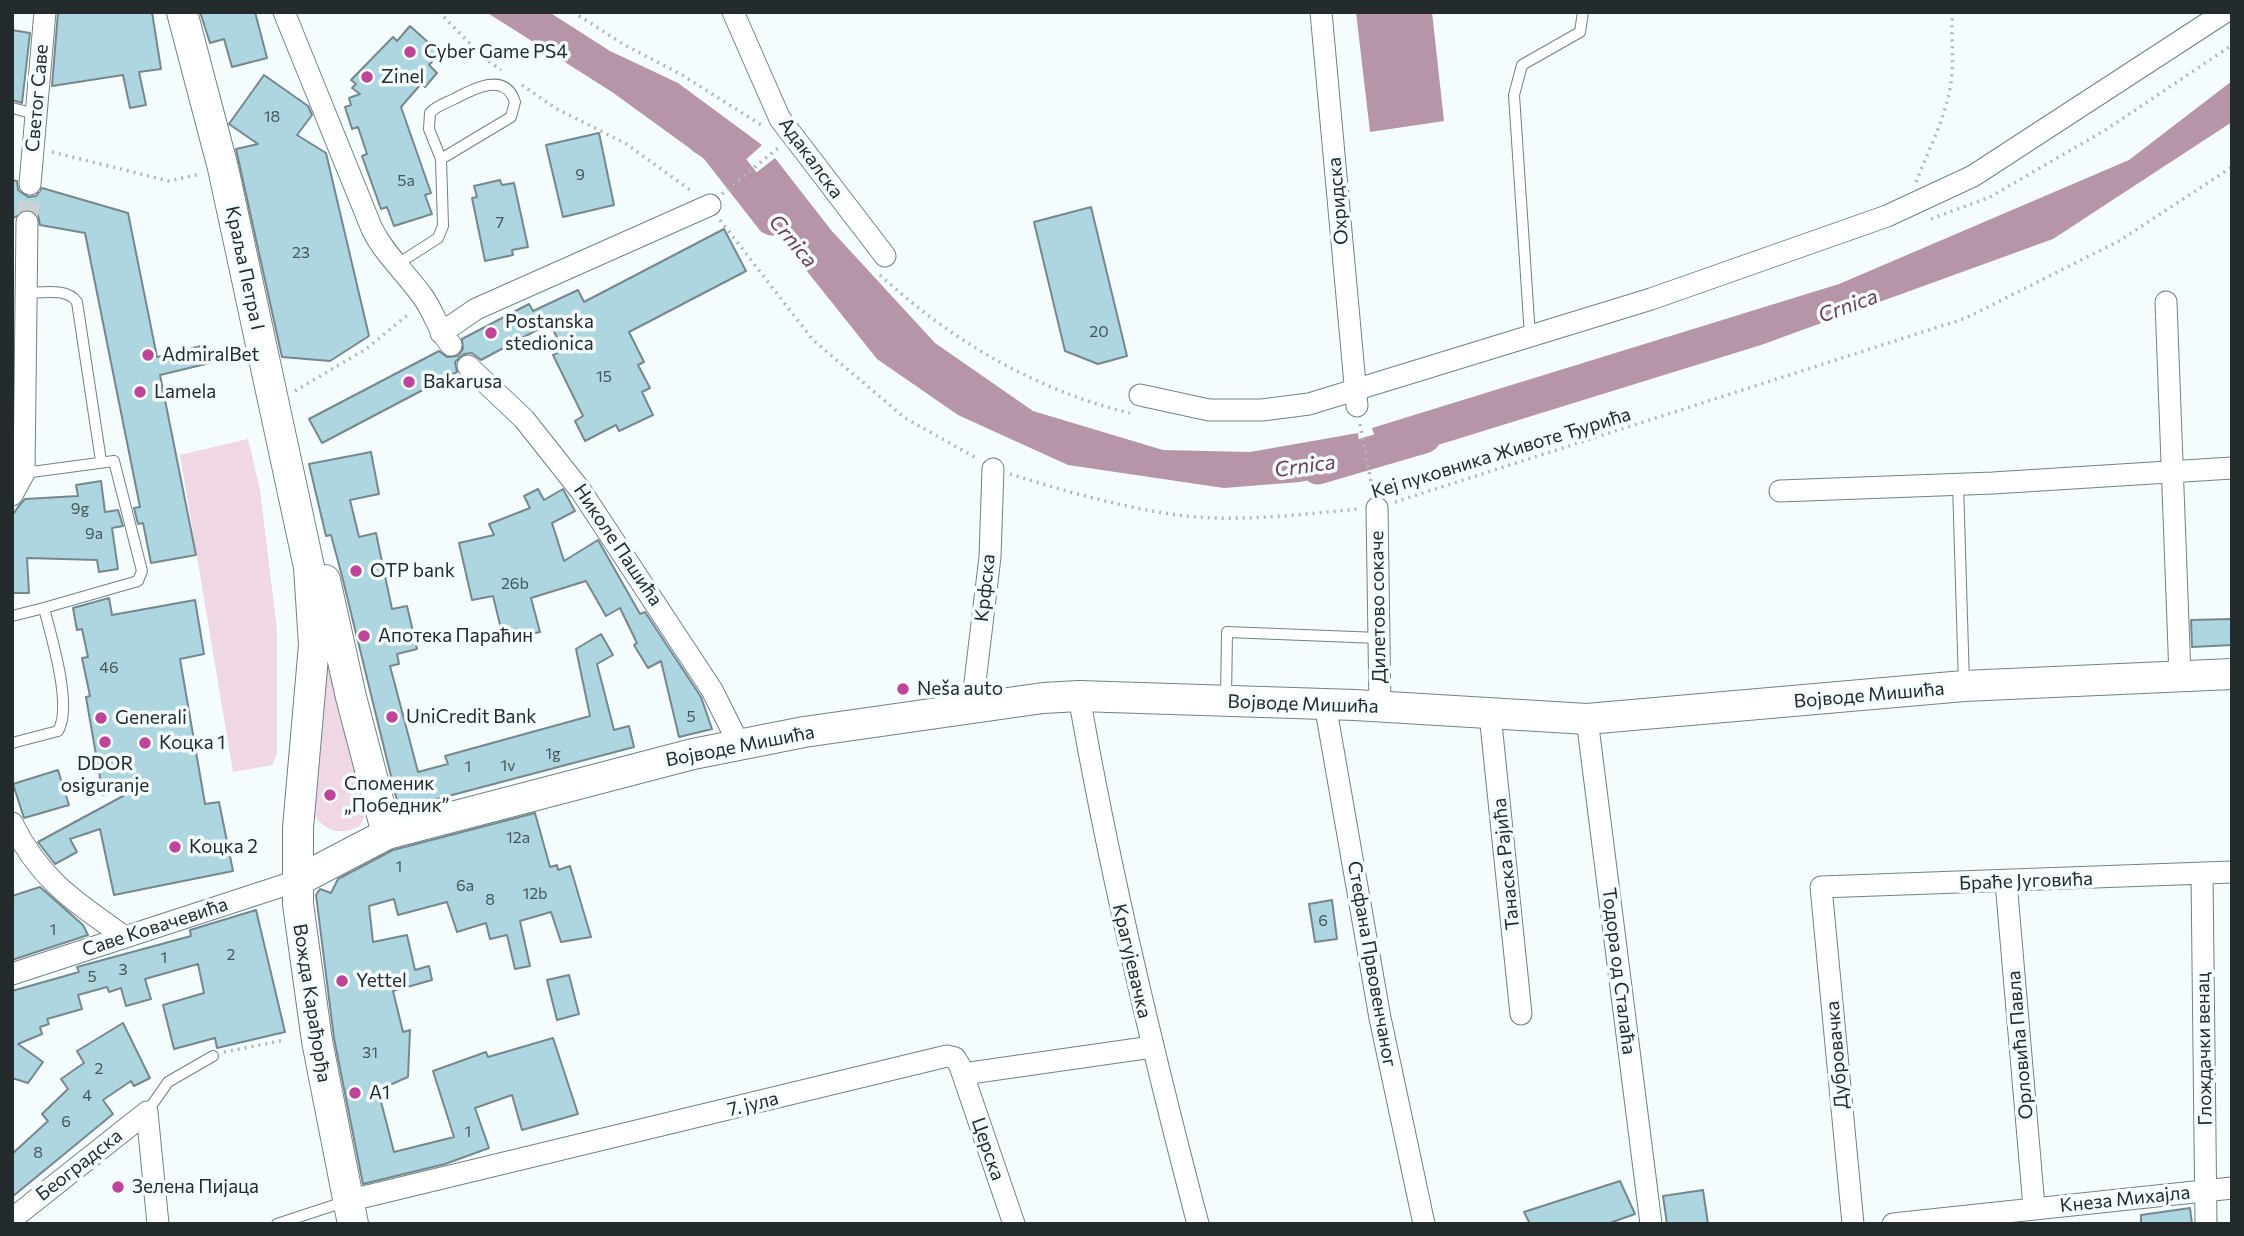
<!DOCTYPE html>
<meta charset="utf-8">
<style>
body{margin:0}
#map{position:relative;width:2244px;height:1236px;overflow:hidden;background:#f4fcfe;font-family:Commissioner,sans-serif}
canvas{display:block}
.frame{position:absolute;inset:0;border:14px solid #232b2d;pointer-events:none}
</style>
<div id="map">
<canvas width="2244" height="1236"></canvas>
<div class="frame"></div>
</div>
<script>
const g = document.querySelector('canvas').getContext('2d');
g.lineJoin = 'round';
function paint(path, color) { g.fillStyle = color; g.fill(path, 'evenodd'); }
function strokePath(path, color, width, dash) { g.strokeStyle = color; g.lineWidth = width; g.lineCap = dash ? 'butt' : 'round'; g.setLineDash(dash || []); g.stroke(path); }
function write(font, color, halo, rows, align = 'center') {
  g.font = font + ' Commissioner,sans-serif'; g.lineWidth = 7; g.setLineDash([]); g.textBaseline = 'middle'; g.strokeStyle = halo; g.fillStyle = color; for (const [text, x, y, turn = 0] of rows) {
    g.save(); g.translate(x, y); g.rotate((+turn || 0) * Math.PI / 180); g.textAlign = isNaN(turn) ? turn : align; if (halo) g.strokeText(text, 0, 0); g.fillText(text, 0, 0); g.restore();
  }
}
paint(new Path2D(`
 M248 439 260 490 277 630V753L272 765 233 772 180 455Z
 M322 627 368 807 360 826C341 835 329 833 315 817Z`), '#efd7e5');
paint(new Path2D(`
 M486 12H549L610 51 678 83 762 145 728 176 612 92Z
 M1356 12H1432L1444 121 1370 132Z
 M2232 81V122L2053 239 1761 345 1383 462 1372 428 1839 284 2129 160Z
 M775 158 831 230 935 343 1033 411 1163 450 1250 452 1358 433 1362 469 1300 482 1224 488 1068 465 958 415 877 359 739 186Z`), '#b595a7');
strokePath(new Path2D(`
 M703 138 715 146 772 219
 M1318 468 1424 437`), '#b595a7', 33);
const building = new Path2D(`
 M58 12H152L161 69 139 72 146 105 130 108 123 75 52 86Z
 M200 12H255L267 58 232 67 224 39 210 43Z
 M410 26 440 53 429 65 437 73 425 87 421 84 401 107 431 193 425 195 432 214 394 226 387 207 381 209 362 156 367 154 358 127 352 129 345 107 351 105 349 98 360 94 352 88 356 84 351 80 393 37 397 41Z
 M12 30 30 33 22 103 12 100Z
 M264 75 308 106 312 115 297 135 326 153 369 336 330 361 282 357 236 149 258 144 229 124Z
 M599 133 614 205 563 217 546 145Z
 M12 180 17 181 18 190 28 197 36 196 42 188 128 213 157 357 205 345 210 363 160 375 196 555 151 563 143 523 138 524 134 508 140 507 85 233 40 225 38 215 28 209 12 219Z
 M500 180 502 185 514 183 528 247 512 250 513 255 485 261 472 198 477 197 474 186Z
 M1091 207 1127 356 1098 364 1065 351 1034 222Z
 M724 229 746 271 629 332 644 362 638 365 650 388 642 392 653 415 619 431 616 425 585 441 575 421 583 416 553 355 563 350 550 323 481 360 472 353 464 354 455 362 457 372 322 443 309 419 439 351 447 357 458 356 463 349 462 339 529 304 533 311 578 290 584 302Z
 M371 452 379 494 350 500 359 537 376 533 392 609 407 606 417 649 397 654 399 664 390 666 418 772 448 764 445 756 590 716 576 649 601 634 613 655 597 664 614 730 629 726 634 747 399 809 342 576 331 535 326 536 309 464Z
 M101 481 105 512 118 510 123 526 112 528 118 569 99 572 97 560 27 558 29 593H13L12 516 18 507 25 499 78 496 76 485Z
 M538 489 544 500 563 489 575 511 552 523 564 561 598 540 640 614 645 612 701 697 712 729 679 737 661 661 648 668 634 645 637 643 620 608 606 616 586 581 531 598 540 632 517 637 516 629 502 633 493 596 472 600 459 543 494 535 489 524 530 508 524 496Z
 M109 598 112 615 195 600 204 654 180 659 205 804 219 802 233 871 114 895 100 829 70 839 77 852 55 864 38 842 123 796 121 790 103 795 86 697 90 696 82 658 88 657 82 629 77 630 73 608Z
 M2232 619V645L2192 647 2191 620Z
 M58 770 69 805 24 818 13 784Z
 M535 813 550 867 557 865 558 870 570 866 591 937 561 942 551 912 520 921 530 966 515 969 507 935 490 939 486 923 457 932 447 902 398 915 394 899 369 906 373 942 407 935 415 970 429 966 432 980 393 991 403 1032 410 1030 408 1077 378 1090 394 1152 454 1137 433 1071 486 1052 488 1057 553 1038 578 1114 522 1130 512 1095 475 1108 489 1148 445 1164 363 1184 334 1038 316 895 320 889 331 893 338 879 393 850Z
 M40 887 83 925 88 935 12 960V896Z
 M1332 900 1337 939 1315 942 1309 904Z
 M256 910 285 1032 217 1048 215 1038 174 1049 163 1005 204 993 198 964 145 979 151 999 126 1006 121 988 109 992 107 987 78 995 82 1009 47 1019 49 1024 40 1027 42 1034 18 1044 43 1062 28 1083 12 1078V991L79 972 77 967 191 936 190 930Z
 M569 975 579 1014 557 1020 547 980Z
 M123 1023 150 1078 134 1086 131 1081 103 1100 113 1114 12 1197V1154L48 1121 42 1114 68 1089 61 1079 84 1063 77 1051Z
 M1620 1181 1635 1214 1607 1224H1530L1524 1212Z
 M1703 1190 1708 1224H1667L1663 1196Z
 M2190 1208 2192 1224H2141V1215Z`);
paint(building, '#add6e1');
strokePath(building, '#76888d', 2);
strokePath(new Path2D(`
 M27 222 30 184`), '#cad2d4', 21, [21, 10]);
const service = new Path2D(`
 M12 108 35 114
 M396 265 438 238 443 226 441 159 429 129 430 113C436 106 446 103 454 99 473 89 505 71 515 102L511 117 441 159
 M25 293C41 293 67 287 77 302L101 461
 M1530 336 1514 95 1522 65 1580 32 1583 12
 M24 473 114 461 142 571 138 581 44 608
 M1958 484 1964 684
 M12 616 44 608C51 636 73 706 58 731L12 743
 M1226 698 1227 632 1379 638
 M147 1112 168 1082 213 1056
 M277 1224 347 1201`);
const minor = new Path2D(`
 M284 12 372 229C385 255 406 273 423 297 434 312 438 330 451 345
 M733 12 780 119 885 256
 M1321 12 1357 406
 M30 184 45 12
 M2166 302 2180 676
 M441 333 476 309 710 205
 M468 366 524 419 581 491 712 690 739 744
 M1140 395 1209 410H1262L1309 404 1651 299 1887 216 1973 176 2225 12
 M1780 491 1993 483 2232 468
 M12 495 24 473 27 222
 M1377 508 1380 707
 M1079 696C1110 874 1152 1049 1198 1224
 M1325 704 1380 1018 1424 1224
 M972 707 990 557 993 469
 M1490 714 1521 1014
 M1587 719 1651 1224
 M12 823C40 880 75 902 125 937
 M2202 875 2206 1224
 M2006 882 2034 1207
 M12 974 297 881
 M963 1074 1152 1047
 M347 1201 947 1056 955 1058 960 1066 1014 1224
 M12 1219 147 1112 158 1224
 M1853 1224 1821 887 2232 872
 M1893 1224 2232 1188`);
const secondary = new Path2D(`
 M182 12 223 168 309 567 314 645 298 828V904L317 1041 353 1224
 M325 580 351 697 387 834
 M297 881 387 834 693 754 804 732 1043 698 1079 696 1355 705 1587 719 1964 686 2232 674`);
strokePath(service, '#708287', 12);
strokePath(minor, '#708287', 23);
strokePath(secondary, '#708287', 32);
strokePath(new Path2D(`
 M439 12 484 58 501 70
 M573 12 623 44 682 75 763 126
 M522 85 557 109 625 143 693 192
 M52 152 169 181 200 174
 M1916 182C1930 146 1949 112 1952 73 1954 52 1950 33 1953 12
 M722 194 778 148
 M1931 219 1990 197 2107 129 2232 45
 M720 220 813 340 905 418 978 459
 M880 275C952 341 1035 390 1130 413
 M295 391 366 349 410 313
 M1360 424 1373 492
 M1010 474C1064 491 1121 507 1177 515 1237 523 1301 514 1360 509
 M1395 502 1966 318 2119 241 2232 167
 M224 1052 285 1040`), '#afb7b9', 3.5, [2, 5]);
strokePath(service, '#fff', 10);
strokePath(minor, '#fff', 21);
strokePath(secondary, '#fff', 30);
for (const [x, y, r, color] of [
 [410,52,7,"#be4599"],
 [367,77,7,"#be4599"],
 [491,333,7,"#be4599"],
 [148,355,7,"#be4599"],
 [409,382,7,"#be4599"],
 [140,392,7,"#be4599"],
 [356,571,7,"#be4599"],
 [364,636,7,"#be4599"],
 [903,689,7,"#be4599"],
 [392,717,7,"#be4599"],
 [101,718,7,"#be4599"],
 [105,742,7,"#be4599"],
 [145,743,7,"#be4599"],
 [330,795,7,"#be4599"],
 [175,847,7,"#be4599"],
 [342,981,7,"#be4599"],
 [355,1093,7,"#be4599"],
 [118,1187,7,"#be4599"]
]) { const dot = new Path2D(); dot.arc(x, y, r, 0, 2 * Math.PI); g.fillStyle = color; g.fill(dot); strokePath(dot, '#f4fcfe', 2.5); }
write('16px', '#46565a', null, [
 ["18",272,117],
 ["9",580,175],
 ["5a",406,181],
 ["7",500,223],
 ["23",301,253],
 ["20",1099,332],
 ["15",604,377],
 ["9g",80,509],
 ["9a",94,534],
 ["26b",515,584],
 ["46",109,668],
 ["5",691,717],
 ["1g",553,754],
 ["1v",508,766],
 ["1",468,767],
 ["12a",518,838],
 ["1",399,867],
 ["6a",465,886],
 ["12b",535,894],
 ["8",490,900],
 ["6",1323,921],
 ["1",53,930],
 ["2",231,955],
 ["1",164,958],
 ["3",123,970],
 ["5",92,977],
 ["31",370,1053],
 ["2",99,1069],
 ["4",87,1096],
 ["6",66,1122],
 ["1",468,1132],
 ["8",38,1153]
]);
write('19px', '#232b2d', '#f4fcfe', [
 ["Cyber Game PS4",424,52],
 ["Zinel",381,77],
 ["Postanska",505,322],
 ["stedionica",505,344],
 ["AdmiralBet",162,355],
 ["Bakarusa",423,382],
 ["Lamela",154,392],
 ["OTP bank",370,571],
 ["Апотека Параћин",378,636],
 ["Neša auto",917,689],
 ["UniCredit Bank",406,717],
 ["Generali",115,718],
 ["Коцка 1",159,743],
 ["DDOR",105,764,"center"],
 ["osiguranje",105,786,"center"],
 ["Споменик",344,784],
 ["„Победник”",344,806],
 ["Коцка 2",189,847],
 ["Yettel",356,981],
 ["A1",369,1093],
 ["Зелена Пијаца",132,1187]
], 'left');
write('19px', '#232b2d', '#f4fcfe', [
 ["Светог Саве",37,98,-85],
 ["Адакалска",811,158,54],
 ["Охридска",1338,201,-95],
 ["Краља Петра I",245,268,78],
 ["Кеј пуковника Животе Ђурића",1501,453,-17],
 ["Николе Пашића",618,545,56],
 ["Крфска",985,588,-84],
 ["Дилетово сокаче",1378,607,-91],
 ["Војводе Мишића",1869,695,-5],
 ["Војводе Мишића",1303,704,2],
 ["Војводе Мишића",740,746,-11],
 ["Танаска Рајића",1506,864,-96],
 ["Браће Југовића",2026,881,-2],
 ["Саве Ковачевића",155,927,-18],
 ["Крагујевачка",1132,961,77],
 ["Стефана Првовенчаног",1372,964,80],
 ["Тодора од Сталаћа",1619,971,83],
 ["Вожда Карађорђа",312,1003,81],
 ["Орловића Павла",2020,1045,-95],
 ["Глождачки венац",2204,1049,-91],
 ["Дубровачка",1837,1055,-95],
 ["7. јула",753,1104,-14],
 ["Церска",988,1149,71],
 ["Београдска",79,1165,-38],
 ["Кнеза Михајла",2125,1199,-6]
]);
write('italic 21px', '#6b3d5a', '#f4fcfe', [
 ["Crnica",793,241,50],
 ["Crnica",1848,306,-20],
 ["Crnica",1305,466,-8]
]);
</script>
